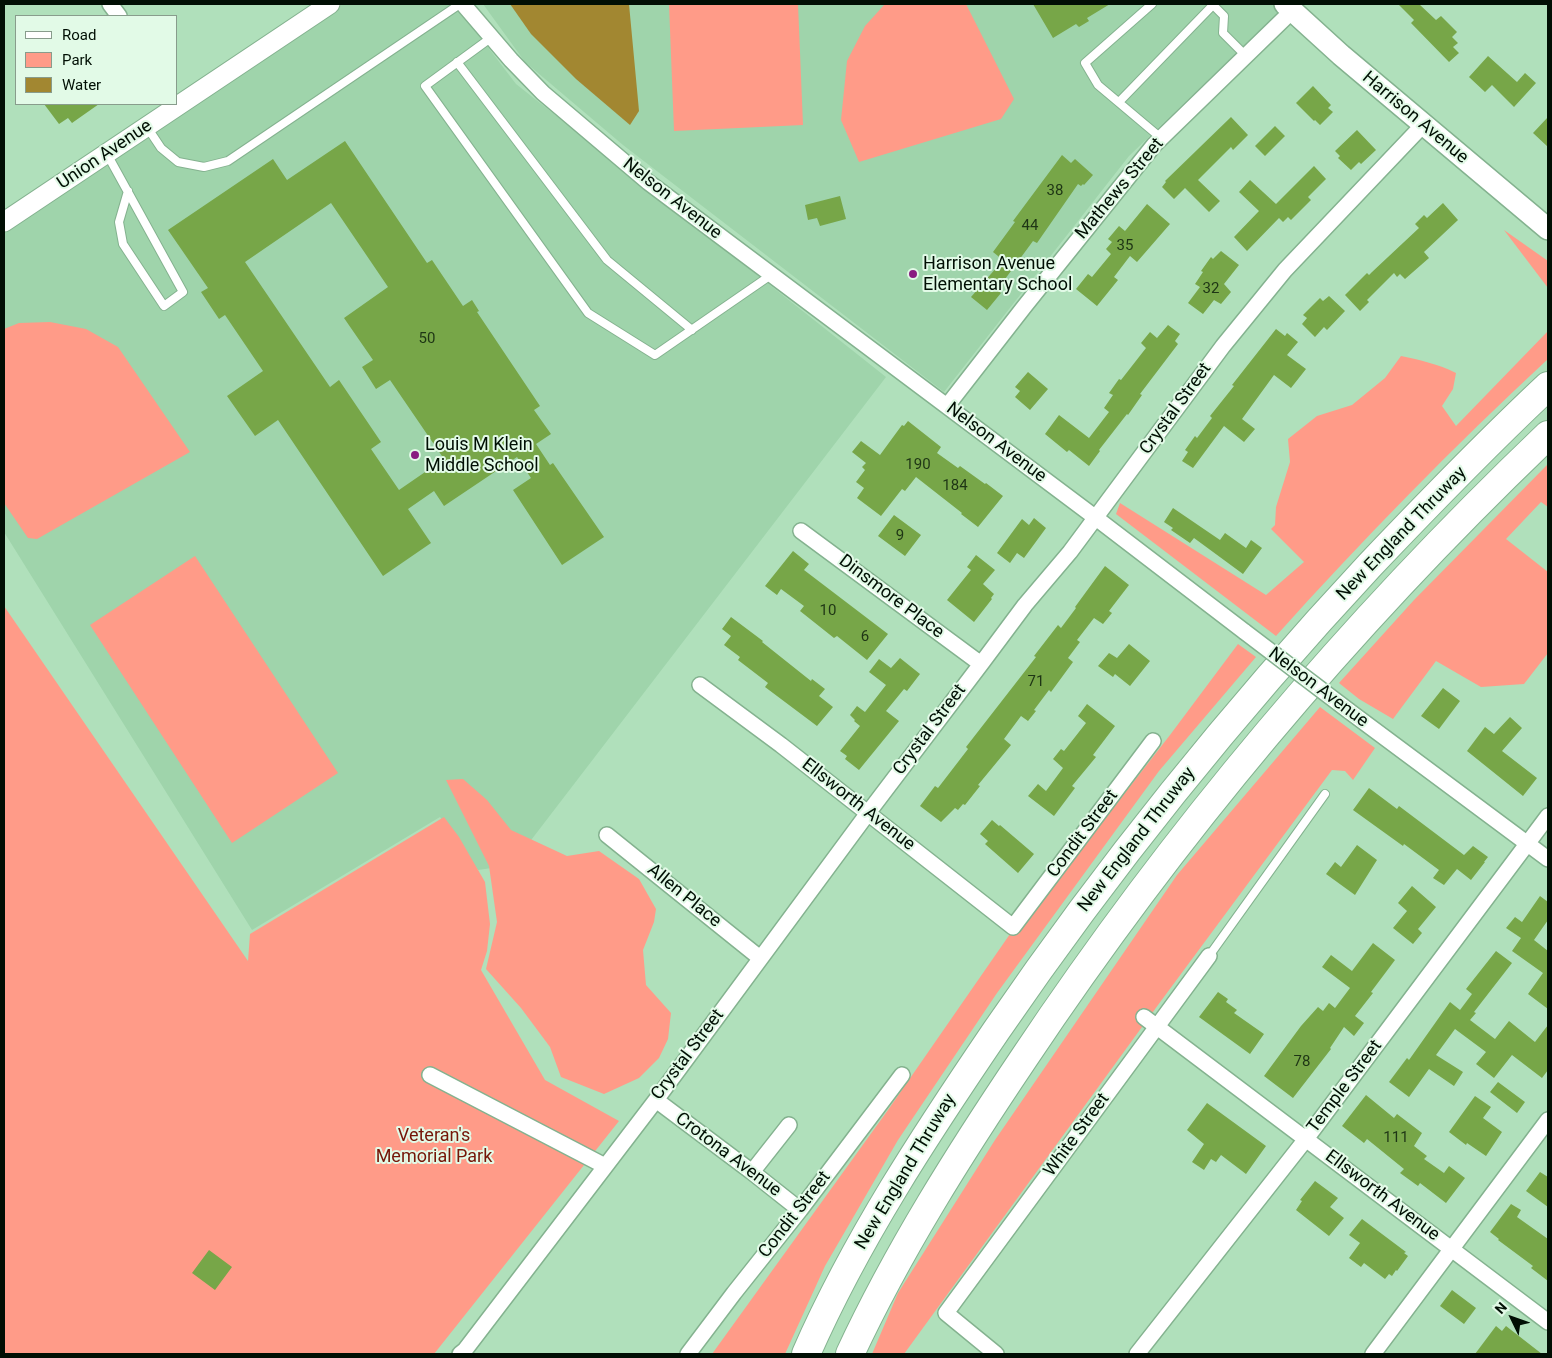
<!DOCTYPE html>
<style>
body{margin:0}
#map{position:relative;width:1552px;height:1358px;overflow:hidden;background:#b0e0bb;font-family:Roboto,sans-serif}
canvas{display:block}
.frame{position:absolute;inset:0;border:5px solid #010f04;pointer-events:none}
.legend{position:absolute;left:15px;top:15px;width:162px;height:90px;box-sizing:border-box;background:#e2fae7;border:1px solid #889c8c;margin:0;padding:6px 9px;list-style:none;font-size:15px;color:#010f04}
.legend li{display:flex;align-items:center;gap:10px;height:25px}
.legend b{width:25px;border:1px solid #889c8c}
.north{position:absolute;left:1487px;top:1293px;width:50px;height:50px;-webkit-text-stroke:4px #e2fae7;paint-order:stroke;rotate:312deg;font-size:14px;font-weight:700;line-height:20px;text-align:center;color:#010f04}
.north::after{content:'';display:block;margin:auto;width:18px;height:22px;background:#010f04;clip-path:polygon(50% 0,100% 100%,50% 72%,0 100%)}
</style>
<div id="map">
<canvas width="1552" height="1358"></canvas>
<div class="frame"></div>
<ul class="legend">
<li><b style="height:6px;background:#fff"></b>Road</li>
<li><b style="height:14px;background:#ff9b88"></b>Park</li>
<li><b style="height:14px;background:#a28731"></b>Water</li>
</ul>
<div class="north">N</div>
</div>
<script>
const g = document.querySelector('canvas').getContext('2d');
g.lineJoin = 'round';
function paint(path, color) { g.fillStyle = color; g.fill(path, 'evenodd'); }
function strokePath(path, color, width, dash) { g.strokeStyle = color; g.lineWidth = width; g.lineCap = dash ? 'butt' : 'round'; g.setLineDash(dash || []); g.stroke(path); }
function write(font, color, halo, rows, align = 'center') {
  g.font = font + ' Roboto,sans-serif'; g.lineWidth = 4; g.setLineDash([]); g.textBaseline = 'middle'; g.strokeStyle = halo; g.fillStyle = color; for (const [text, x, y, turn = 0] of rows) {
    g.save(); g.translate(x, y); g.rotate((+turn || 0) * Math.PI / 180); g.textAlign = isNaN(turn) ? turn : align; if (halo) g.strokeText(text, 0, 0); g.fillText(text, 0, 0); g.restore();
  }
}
paint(new Path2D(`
 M343 4H455L516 84 886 377 512 865 478 870 440 817 252 930 4 532V232Z
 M483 4H1279L1283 8 1129 156 944 392 623 145 525 62Z`), '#9fd4ab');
paint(new Path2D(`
 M669 4H798L803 125 674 131Z
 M885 4H966L1014 99 1001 119 859 162 841 120 847 61 865 26Z
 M1504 230 1548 261V288Z
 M50 322 86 329 118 347 190 452 37 539 28 538 4 503V329L19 323Z
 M1548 331V359C1453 447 1363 539 1276 636L1116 514 1120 503 1266 595 1304 562 1271 529 1275 525 1276 507 1290 462 1288 439 1317 416 1352 405 1385 378 1401 356C1420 360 1438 364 1456 373L1453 389 1442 406 1456 426Z
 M1548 464V507L1541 502 1506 539 1548 572V653L1524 684 1481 687 1436 661 1393 719 1359 699 1339 683 1414 600Z
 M195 556 338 773 232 843 90 625Z
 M4 606 248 961 250 934 444 817 459 837 485 882 490 924 487 951 481 970 545 1080 619 1121 434 1354H4Z
 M1238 644 1256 657 1159 771 997 993 898 1140 825 1266 785 1354H712L888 1110 1010 934 1019 929 1170 735Z
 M1320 707 1375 748 1353 780 1345 771 1332 770 1158 1005 904 1354H872L898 1293 995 1140 1177 875Z
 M463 779 487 800 511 830 567 856 599 851 639 879 656 909 654 922 643 950 646 985 671 1013 668 1039 659 1058 639 1078 604 1094 561 1077 550 1047 521 1008 486 969 497 922 489 866 446 780Z`), '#ff9b88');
paint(new Path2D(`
 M510 4H629L639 111 630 125 576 79 531 34Z`), '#a28731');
paint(new Path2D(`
 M1033 4H1110L1087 18 1089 21 1079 27 1076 24 1053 38Z
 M1398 4H1419L1436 20 1441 16 1457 32 1452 37 1458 43 1453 47 1459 53 1449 62 1411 23 1414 20Z
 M1488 56 1517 82 1525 73 1536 83 1514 107 1492 85 1485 92 1469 77Z
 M1313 86 1331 105 1328 108 1333 112 1320 125 1315 120 1314 121 1296 103Z
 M44 104H99L72 123 68 118 59 124Z
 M1231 117 1248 135 1233 150 1231 147 1198 180 1220 201 1209 212 1185 188 1174 199 1162 187 1166 182 1165 181Z
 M1548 117V147L1533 133Z
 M1275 126 1285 136 1265 156 1255 146Z
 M1357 130 1376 150 1361 164 1359 162 1351 170 1338 158 1340 156 1335 151Z
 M345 141 427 263 432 260 463 306 472 300 479 311 477 312 540 406 534 410 551 434 536 444 550 465 553 463 604 537 562 565 513 490 531 478 517 457 444 506 434 491 408 509 431 543 383 576 278 420 255 436 227 396 263 371 225 315 219 319 201 292 208 288 168 230 273 159 287 180ZM331 203 388 287 344 318 373 360 362 367 376 389 390 380 444 459 399 490 371 449 381 442 339 380 330 387 245 262Z
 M1062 155 1071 163 1075 159 1093 175 1084 185 1083 184 1081 186 1078 184 1037 243 1033 241 997 290 1001 293 987 310 971 297 1003 260 993 252 1015 222 1013 221Z
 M1314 166 1326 179 1308 197 1311 200 1291 220 1288 217 1283 222 1279 218 1247 251 1234 237 1259 211 1239 192 1250 180 1276 204Z
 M840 196 846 219 820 226 817 218 808 220 805 205Z
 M1443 203 1458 220 1424 252 1429 258 1405 279 1400 274 1397 277 1394 273 1367 300 1369 302 1360 311 1345 295 1367 273 1369 275 1372 272 1419 228 1415 224 1424 215 1427 218Z
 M1147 204 1170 224 1137 262 1130 256 1114 277 1118 280 1097 306 1076 289 1088 274 1092 277 1111 254 1106 249 1112 242 1108 239 1119 226 1125 231Z
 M1221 251 1239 265 1224 284 1231 292 1221 304 1214 300 1203 314 1188 303 1200 287 1195 284 1203 272 1201 271 1211 257 1213 259Z
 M1329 296 1345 311 1327 330 1324 327 1315 337 1302 324 1307 318 1303 315 1320 298 1323 301Z
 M1168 325 1180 334 1175 341 1178 344 1140 394 1142 395 1128 415 1127 414 1099 450 1100 451 1089 466 1069 450 1067 452 1045 434 1059 415 1089 438 1109 412 1104 408 1113 395 1109 393 1119 379 1121 380 1146 348 1141 343 1150 332 1157 338Z
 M1276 329 1285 336 1287 333 1298 342 1287 355 1306 369 1291 388 1274 375 1242 419 1255 429 1244 442 1224 426 1193 468 1182 461 1188 452 1185 450 1195 436 1197 438 1212 418 1210 416 1234 386 1232 385Z
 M1028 372 1048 389 1030 410 1015 397 1020 391 1015 387Z
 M908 421 941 447 937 453 958 468 960 466 985 484 986 483 1003 496 978 527 961 514 962 513 916 477 905 491 902 489 881 516 857 498 864 488 856 482 865 470 862 467 866 463 852 452 861 441 880 455 902 425 904 426Z
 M1173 508 1220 540 1225 533 1246 548 1251 540 1262 548 1243 574 1194 538 1190 543 1171 530 1173 528 1164 522Z
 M894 515 921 535 905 556 878 536Z
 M1034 518 1046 528 1024 558 1017 553 1010 563 997 553 1022 519 1029 525Z
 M793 551 809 564 804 570 888 634 867 660 837 636 834 638 800 611 804 606 781 589 777 595 765 586Z
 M976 555 995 570 983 584 994 594 991 598 992 599 974 622 947 600 971 570 967 567Z
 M1105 566 1129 585 1109 611 1112 613 1103 624 1094 618 1077 640 1080 642 1068 658 1073 662 1051 692 1049 690 1034 710 1036 711 1028 721 1021 716 1004 739 1011 745 978 785 980 786 965 805 963 804 958 810 955 808 941 822 920 806 935 786 938 788 968 749 966 747 1036 657 1034 656 1058 625 1061 628 1076 608 1075 607Z
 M731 617 763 641 762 642 811 681 812 679 825 689 819 696 833 707 817 726 765 687 768 683 738 660 740 657 724 645 731 636 722 629Z
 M1129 644 1150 661 1130 686 1115 674 1113 677 1098 666 1109 653 1117 658Z
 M900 658 920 674 907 691 904 689 886 711 899 721 859 770 845 759 847 756 840 751 860 726 854 721 855 720 850 715 857 706 865 712 886 685 869 672 879 659 891 668Z
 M1443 688 1460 701 1439 729 1421 716Z
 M1087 704 1115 726 1093 755 1096 757 1072 786 1075 788 1054 816 1028 796 1038 784 1046 791 1063 768 1053 759 1061 749 1064 751 1086 723 1078 716Z
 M1510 717 1522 728 1502 751 1537 778 1523 796 1467 751 1485 727 1494 734Z
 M1369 788 1397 809 1399 806 1464 855 1473 846 1488 857 1484 862H1485L1471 880 1457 869 1444 885 1433 878 1439 870 1404 844 1403 846 1353 810Z
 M992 820 999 826 1000 825 1034 854 1018 873 985 844 988 841 980 834Z
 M1357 845 1377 860 1355 895 1326 874 1335 862 1341 867Z
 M1412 886 1436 907 1418 929 1422 933 1413 944 1393 928 1407 911 1398 903Z
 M1540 896 1548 902V920L1534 940 1548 951V1009L1528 994 1543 973 1512 951 1521 938 1506 928 1515 917 1522 922Z
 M1373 943 1395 960 1371 992 1373 993 1355 1016 1364 1023 1354 1036 1344 1027 1330 1048 1331 1049 1293 1098 1264 1076 1301 1026 1318 1007 1323 1011 1329 1003 1335 1008 1350 988 1322 967 1331 955 1352 971Z
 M1496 951 1512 963 1474 1012 1476 1013 1470 1020 1495 1039 1509 1021 1535 1042 1548 1025V1070L1542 1078 1512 1055 1494 1078 1476 1064 1486 1052 1455 1029 1436 1055 1463 1072 1454 1086 1429 1069 1409 1097 1389 1082 1407 1058 1409 1060 1450 1002 1460 1010 1472 994 1466 989Z
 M1218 992 1228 999 1226 1002 1237 1010 1234 1013 1264 1034 1250 1054 1199 1017Z
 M1498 1082 1525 1102 1517 1113 1490 1092Z
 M1366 1095 1394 1118 1397 1114 1422 1133 1414 1146 1427 1156 1424 1159 1444 1173 1449 1166 1465 1178 1446 1203 1420 1183 1418 1186 1400 1173 1404 1169 1367 1139 1364 1143 1342 1126Z
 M1475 1096 1491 1107 1483 1118 1502 1132 1486 1156 1467 1143 1466 1145 1449 1132Z
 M1207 1103 1266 1146 1246 1174 1221 1155 1216 1162 1211 1159 1204 1170 1192 1162 1204 1144 1187 1130Z
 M1540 1172 1548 1177V1207L1526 1191Z
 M1315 1181 1338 1198 1330 1207 1344 1218 1329 1236 1296 1210 1302 1201 1300 1200Z
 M1511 1204 1521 1210 1517 1217 1548 1239V1281L1531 1268 1533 1266 1498 1240 1499 1239 1490 1232Z
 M1362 1219 1406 1252 1404 1253 1408 1256 1397 1271 1396 1270 1392 1276 1389 1274 1385 1279 1364 1263 1361 1267 1349 1258 1360 1243 1349 1235Z
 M209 1250 232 1267 215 1290 192 1273Z
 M1452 1290 1476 1308 1464 1324 1440 1306Z
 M1496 1326 1502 1331 1506 1326 1542 1354H1475Z`), '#77a648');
const service = new Path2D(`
 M1152 4 1085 63 1098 85 1161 138
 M1212 4 1224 16 1223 33 1246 56
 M492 37 425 86 588 313 655 355 771 275
 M457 62 607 260 692 330
 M1119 102 1213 5
 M147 127 161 148 178 162 204 167 228 161 460 4
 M107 154 183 292 164 306 123 244 119 222 128 191
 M1209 956 1325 794`);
const minor = new Path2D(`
 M110 4 119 16
 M463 4 511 60 543 93 648 182 1096 518 1245 632
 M947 406 1024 307 1154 145 1292 11
 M801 531 981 664
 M700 685 781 745 1013 927 1153 741
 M1349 711 1548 859
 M607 835 760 958
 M1144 1017 1548 1322
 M430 1075 605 1166
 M656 1100 752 1172 800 1210
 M752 1172 789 1125
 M460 1354 465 1350 656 1100 868 813 981 664 1025 605 1070 552 1223 346 1285 270 1423 125
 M688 1354 734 1293 800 1210 902 1075
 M996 1354 946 1313 1209 956
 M1137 1354 1306 1139 1548 816
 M1373 1354 1548 1120`);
const tertiary = new Path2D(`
 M4 222 330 4`);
const secondary = new Path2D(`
 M1285 4 1341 55 1548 229`);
const motorway = new Path2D(`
 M806 1354C856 1240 926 1134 996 1031 1109 866 1234 711 1370 565 1428 504 1486 444 1548 386
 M850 1354C898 1251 960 1153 1024 1058 1175 832 1351 623 1548 435`);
strokePath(service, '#84b28f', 10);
strokePath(minor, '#84b28f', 18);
strokePath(tertiary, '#84b28f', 21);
strokePath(secondary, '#84b28f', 24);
strokePath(motorway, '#84b28f', 30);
strokePath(service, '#fff', 8);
strokePath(minor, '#fff', 15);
strokePath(tertiary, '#fff', 19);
strokePath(secondary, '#fff', 21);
strokePath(motorway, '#fff', 28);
const minorBridge = new Path2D(`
 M1245 632 1349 711`);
strokePath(minorBridge, '#84b28f', 18, []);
strokePath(minorBridge, '#fff', 15);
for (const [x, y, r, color] of [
 [913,274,5,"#891c81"],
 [415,455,5,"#891c81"]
]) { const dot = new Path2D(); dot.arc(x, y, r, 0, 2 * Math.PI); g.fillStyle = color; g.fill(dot); strokePath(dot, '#e2fae7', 2); }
write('15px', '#1e3515', null, [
 ["38",1055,191],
 ["44",1030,226],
 ["35",1125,246],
 ["32",1211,289],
 ["50",427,339],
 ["190",918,465],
 ["184",955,486],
 ["9",900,536],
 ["10",828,611],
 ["6",865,637],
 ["71",1036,682],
 ["78",1302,1062],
 ["111",1396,1138]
]);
write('18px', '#010f04', '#e2fae7', [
 ["Harrison Avenue",1415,118,40],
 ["Union Avenue",105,155,-34],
 ["Mathews Street",1120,189,-50],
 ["Nelson Avenue",672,199,38],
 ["Crystal Street",1176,409,-54],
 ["Nelson Avenue",996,443,37],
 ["New England Thruway",1402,534,-46],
 ["Dinsmore Place",891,597,37],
 ["Nelson Avenue",1318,688,37],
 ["Crystal Street",930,730,-53],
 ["Ellsworth Avenue",858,805,38],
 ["Condit Street",1083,834,-53],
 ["New England Thruway",1137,840,-52],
 ["Allen Place",684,896,39],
 ["Crystal Street",688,1055,-53],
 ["Temple Street",1345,1087,-53],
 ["White Street",1077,1135,-54],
 ["Crotona Avenue",728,1155,37],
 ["New England Thruway",906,1172,-59],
 ["Ellsworth Avenue",1382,1196,37],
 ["Condit Street",795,1215,-52]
]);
write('18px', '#010f04', '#e2fae7', [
 ["Harrison Avenue",923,264],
 ["Elementary School",923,285],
 ["Louis M Klein",425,445],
 ["Middle School",425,466]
], 'left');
write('18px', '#751608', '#e2fae7', [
 ["Veteran's",434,1136],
 ["Memorial Park",434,1157]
]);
</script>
